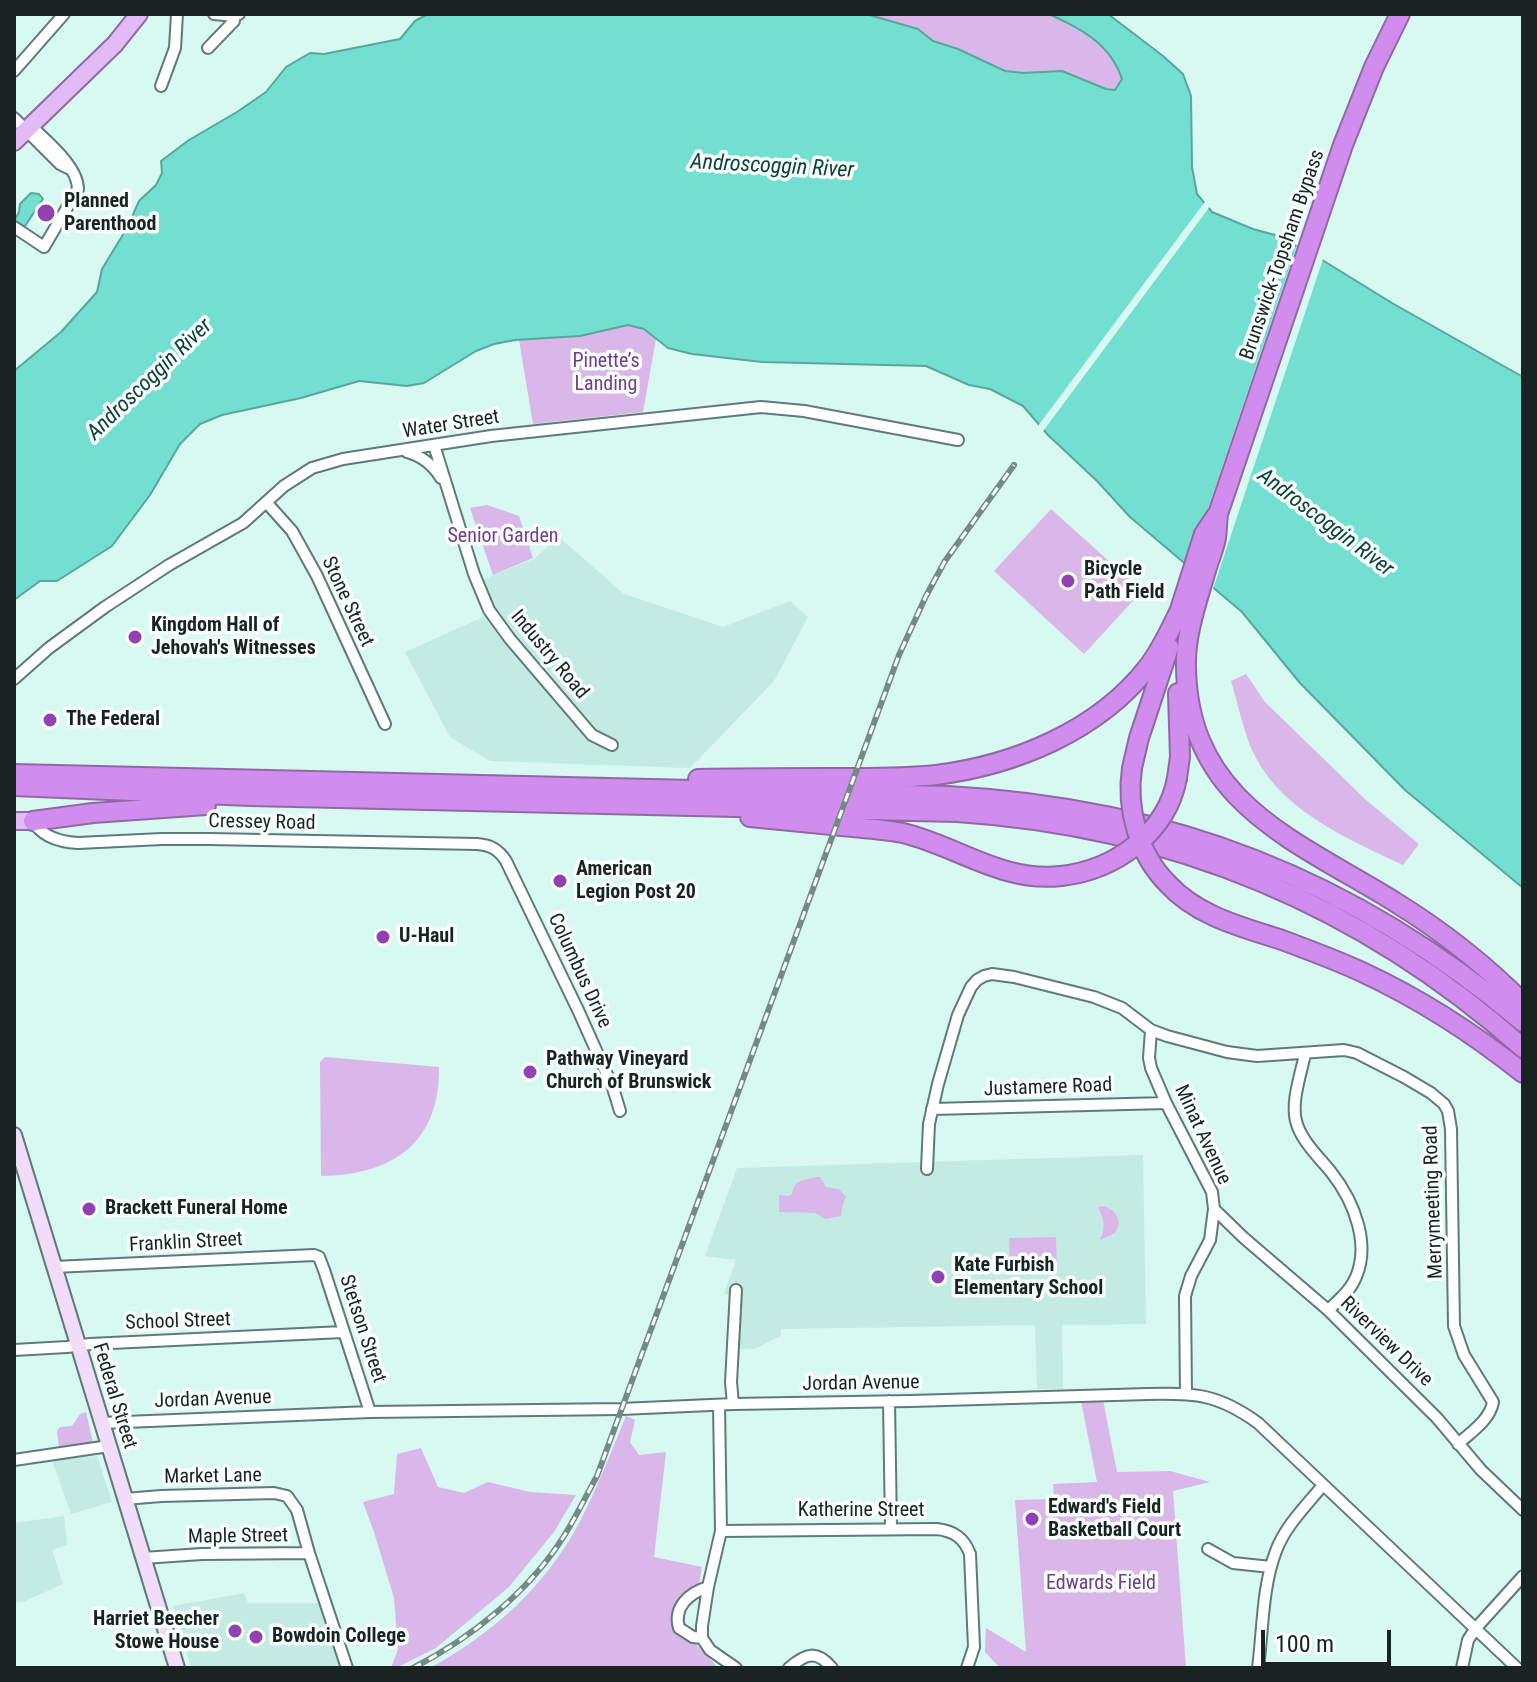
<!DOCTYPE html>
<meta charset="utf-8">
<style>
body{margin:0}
#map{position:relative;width:1537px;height:1682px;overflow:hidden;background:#d8f8f2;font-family:"Roboto Condensed",sans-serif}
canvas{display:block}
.frame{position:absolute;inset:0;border:16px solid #192422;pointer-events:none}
.scale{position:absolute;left:1261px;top:1630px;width:130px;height:36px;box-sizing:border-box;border:4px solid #192422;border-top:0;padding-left:10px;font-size:24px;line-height:28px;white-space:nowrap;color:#192422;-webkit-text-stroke:6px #f8fffd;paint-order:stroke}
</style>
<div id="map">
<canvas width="1537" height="1682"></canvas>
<div class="frame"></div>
<div class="scale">100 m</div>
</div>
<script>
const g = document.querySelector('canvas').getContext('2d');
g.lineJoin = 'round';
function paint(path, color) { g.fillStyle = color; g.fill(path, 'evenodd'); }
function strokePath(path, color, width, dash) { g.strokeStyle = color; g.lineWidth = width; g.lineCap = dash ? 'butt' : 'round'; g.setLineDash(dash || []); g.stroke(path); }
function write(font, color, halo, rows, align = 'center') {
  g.font = font + ' "Roboto Condensed",sans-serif'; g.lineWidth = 7; g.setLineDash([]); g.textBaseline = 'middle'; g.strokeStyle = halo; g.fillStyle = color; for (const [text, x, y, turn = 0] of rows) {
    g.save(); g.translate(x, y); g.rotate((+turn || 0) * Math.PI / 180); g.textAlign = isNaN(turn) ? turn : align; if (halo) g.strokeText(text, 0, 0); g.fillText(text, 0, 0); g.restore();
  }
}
paint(new Path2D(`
 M559 537 624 594 723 627 790 601 808 617 774 681 690 768 490 761 450 737 405 652 497 611 484 579 534 559Z
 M1143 1155 1146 1324 1062 1325 1063 1389H1037L1035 1325 781 1329V1336L754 1349H736V1296L724 1294 736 1260 705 1256 737 1168Z
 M97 1456 112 1502 71 1514 52 1460Z
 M64 1516 67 1545 52 1550 63 1584 23 1602 14 1603V1523Z
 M244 1593 248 1603H319L340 1668H191L173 1606Z`), '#c3ebe4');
paint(new Path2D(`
 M866 14H1049L1097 41 1117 62 1122 79 1116 90 1106 89 1062 71 1023 73 1005 71 958 49 933 41 918 29Z
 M628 325 643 329 656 339 643 412 533 424 519 340 580 336Z
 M487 505 519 516 533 558 493 575 470 508Z
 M1051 509 1142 591 1084 654 994 571Z
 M1246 674 1265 702 1365 799 1419 844 1403 865C1350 840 1284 812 1256 758 1245 738 1238 704 1231 681Z
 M325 1057 439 1067C440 1143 393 1175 321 1176L320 1062Z
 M816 1177H820L826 1187 839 1189 844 1195 846 1196 843 1204 841 1216 826 1219 815 1213 779 1212V1195L789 1196 792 1194C794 1179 803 1181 816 1177Z
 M1102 1206C1115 1208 1124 1221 1115 1233L1100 1240C1106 1228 1104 1219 1098 1207Z
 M1056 1237 1057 1266 1010 1267 1009 1238Z
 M1103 1400 1117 1472 1170 1471 1210 1482 1173 1491 1186 1668H1000L985 1652 986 1628 1026 1652 1015 1500 1054 1499 1053 1484 1097 1482 1081 1401Z
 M86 1412 93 1442 59 1448 57 1431 60 1427 72 1426 80 1414Z
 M626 1416 635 1420 630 1442 639 1455 666 1452 654 1557 702 1567 699 1584C685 1591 662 1612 675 1630 678 1634 686 1637 691 1641 701 1648 710 1659 718 1668H430C492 1634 546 1586 579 1523 597 1489 611 1452 626 1416Z
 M421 1448 438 1487 464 1493 488 1482 530 1492 576 1495 554 1532 509 1587 436 1648 396 1668H391L398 1649 394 1598 374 1532 363 1502 394 1494 397 1454Z`), '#dab7e9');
const water = new Path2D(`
 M428 14H866L918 29 933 41 958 49 1005 71 1023 73 1062 71 1106 89 1115 90 1122 79C1110 43 1081 29 1049 14H1108L1163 56 1183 74 1191 96 1192 167 1197 194 1212 212 1253 229 1275 235 1319 258 1392 303 1523 377V888L1405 790 1300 683 1242 612 1130 517 1097 481 1048 435 1023 406 990 389 969 385 926 366 762 362 692 354 668 348 644 329 628 325 580 336 515 340 494 344 476 351 424 383 407 386 359 381 301 398 222 415 200 424 180 444 150 495 112 546 57 581H40L14 600V371L61 332 97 292 102 269 127 228 139 201 156 185 162 173 161 161 189 140 237 112 266 92 286 67 310 53 324 54 400 39 415 21Z
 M31 193 39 194 43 199 25 226 14 237V221L19 212 20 204Z`);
paint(water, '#73dfd0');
strokePath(water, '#58a79c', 2);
paint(new Path2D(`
 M1207 199 1211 205 1041 434 1037 429 1038 426Z
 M1298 242 1324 256 1212 592 1187 571Z`), '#d8f8f2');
const street = new Path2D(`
 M214 14 234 16 239 14
 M208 48 234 21V16
 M14 71 64 14
 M161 86 175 48 177 14
 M14 118 60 164 68 168
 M14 227 44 247 78 189C78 166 46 141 30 125
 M434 445 474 574 489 610 510 639 592 735 612 745
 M407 452C422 456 433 465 441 478
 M266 502 292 531 317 576 385 724
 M14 679 49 648 105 607 169 565 243 523 284 486 312 468 343 459 491 436 761 407 804 411 958 440
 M33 821C42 837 61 842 78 843L162 839H209L477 844C491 845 499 850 506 861L578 1010 613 1088 620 1111
 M1151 1030 1149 1058 1151 1068 1166 1103 1212 1192 1214 1209 1210 1240 1191 1276 1185 1296 1186 1394
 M1305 1054C1301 1074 1291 1101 1296 1121 1301 1141 1319 1157 1331 1172 1354 1201 1373 1247 1353 1283 1347 1294 1337 1302 1328 1310
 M932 1109 1166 1103
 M927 1169 929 1124 938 1084 958 1015 971 987 977 980 984 976 992 974 1014 977 1094 997 1122 1008 1151 1030 1167 1036 1227 1052 1257 1056 1344 1050 1357 1053 1404 1077 1431 1093 1444 1104 1448 1111 1451 1129 1454 1326 1464 1355 1493 1402C1490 1420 1471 1432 1458 1444
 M1214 1209 1244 1238 1328 1310 1437 1418 1481 1470 1523 1510
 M54 1267 314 1255 319 1257 324 1270 370 1412
 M14 1350 67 1347 90 1344 343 1332
 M889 1401 891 1529
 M733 1404 731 1382 736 1290
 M719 1405 721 1531 708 1587 702 1626V1638L710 1650 736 1668
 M101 1423 370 1412 621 1409 733 1404 911 1401 1148 1394C1196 1393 1218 1394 1258 1423L1517 1668
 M14 1460 109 1446
 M125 1499 161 1496 274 1493 287 1496 297 1510 309 1553
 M721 1531 937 1529C954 1531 964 1538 970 1554L974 1647 967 1668
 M1208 1549 1233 1563 1271 1567
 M143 1558 202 1554 309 1553 347 1668
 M702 1638 693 1637 679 1628C673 1607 689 1593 708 1587
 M789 1668C806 1653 817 1650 832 1668
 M1258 1668C1263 1630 1262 1587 1276 1551 1285 1526 1307 1505 1323 1485
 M1462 1668 1468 1640 1476 1628 1523 1576`);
const secondary = new Path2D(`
 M14 1135 177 1668`);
const primary = new Path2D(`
 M14 142 115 44 139 14
 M14 821H33`);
const highway = new Path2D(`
 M1400 14 1374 67 1343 145 1218 514C1217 522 1217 530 1216 538 1214 548 1210 558 1207 567 1198 599 1185 633 1186 667 1188 803 1297 841 1395 902 1442 931 1484 964 1523 1003
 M1177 619 1204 534 1216 516
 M1132 768 1139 738 1169 647
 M14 774 948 796C1170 808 1353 879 1523 1022
 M1177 778 1180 757 1178 693
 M698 779C741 778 784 778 826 778 863 778 900 779 936 775 1015 765 1098 731 1148 667 1162 649 1171 628 1181 608
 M14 786 250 796 957 812C1174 826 1361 904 1523 1048
 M750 817C781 820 811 823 842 826 862 828 883 829 903 833 957 846 1003 883 1061 876
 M33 821 93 813 206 805
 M1168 884C1197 916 1242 927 1282 940 1309 950 1336 960 1362 972 1420 999 1473 1033 1523 1073`);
strokePath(street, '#5e7b76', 14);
strokePath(secondary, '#5e7b76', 18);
strokePath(primary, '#9168a6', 20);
strokePath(highway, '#9168a6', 22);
strokePath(street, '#fff', 10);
strokePath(secondary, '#f1ddfa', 14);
strokePath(primary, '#e3bbf4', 16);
strokePath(highway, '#d18ded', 18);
const rail = new Path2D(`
 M413 1668C471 1638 529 1592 564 1536 576 1517 586 1496 597 1476L899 655 926 596 945 561 1014 465`);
strokePath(rail, '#758a86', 6);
strokePath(rail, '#f8fffd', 3, [9]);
const highwayBridge = new Path2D(`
 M1132 768C1126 808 1138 854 1168 884
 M1061 876C1115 870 1167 833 1177 778`);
strokePath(highwayBridge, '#9168a6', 22, []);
strokePath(highwayBridge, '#d18ded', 18);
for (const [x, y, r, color] of [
 [46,213,10,"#9241b0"],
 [1068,581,8,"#9241b0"],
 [135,637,8,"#9241b0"],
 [50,720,8,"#9241b0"],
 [560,881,8,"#9241b0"],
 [383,937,8,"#9241b0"],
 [530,1072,8,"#9241b0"],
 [89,1209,8,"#9241b0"],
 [938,1277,8,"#9241b0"],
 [1032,1519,8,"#9241b0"],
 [235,1631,8,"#9241b0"],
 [256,1637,8,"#9241b0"]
]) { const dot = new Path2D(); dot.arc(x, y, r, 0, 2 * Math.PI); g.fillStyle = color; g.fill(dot); strokePath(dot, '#f8fffd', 3); }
write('bold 20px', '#192422', '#f8fffd', [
 ["Planned",64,202],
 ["Parenthood",64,225],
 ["Bicycle",1084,570],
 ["Path Field",1084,593],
 ["Kingdom Hall of",151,626],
 ["Jehovah's Witnesses",151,649],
 ["The Federal",66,720],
 ["American",576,870],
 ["Legion Post 20",576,893],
 ["U-Haul",399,937],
 ["Pathway Vineyard",546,1060],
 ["Church of Brunswick",546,1083],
 ["Brackett Funeral Home",105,1209],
 ["Kate Furbish",954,1266],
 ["Elementary School",954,1289],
 ["Edward's Field",1048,1508],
 ["Basketball Court",1048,1531],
 ["Harriet Beecher",219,1620,"right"],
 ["Stowe House",219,1643,"right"],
 ["Bowdoin College",272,1637]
], 'left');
write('20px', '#192422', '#f8fffd', [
 ["Brunswick-Topsham Bypass",1283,255,-71],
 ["Water Street",451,425,-9],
 ["Stone Street",347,602,65],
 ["Industry Road",549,655,50],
 ["Cressey Road",262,823,1],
 ["Columbus Drive",579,971,65],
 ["Justamere Road",1048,1088,-2],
 ["Minat Avenue",1202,1135,65],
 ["Merrymeeting Road",1434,1202,-92],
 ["Franklin Street",186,1243,-3],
 ["School Street",178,1322,-2],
 ["Stetson Street",362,1329,72],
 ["Riverview Drive",1386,1342,44],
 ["Jordan Avenue",861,1384,-1],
 ["Federal Street",114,1396,73],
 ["Jordan Avenue",213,1400,-2],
 ["Market Lane",213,1477,-1],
 ["Katherine Street",861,1511],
 ["Maple Street",238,1537,-1]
]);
write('20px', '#743c89', '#f8fffd', [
 ["Pinette’s",606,362],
 ["Landing",606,385],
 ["Senior Garden",503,537],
 ["Edwards Field",1101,1584]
]);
write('italic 22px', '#0f413b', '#f8fffd', [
 ["Androscoggin River",772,167,3],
 ["Androscoggin River",150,380,-44],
 ["Androscoggin River",1325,523,37]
]);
</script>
